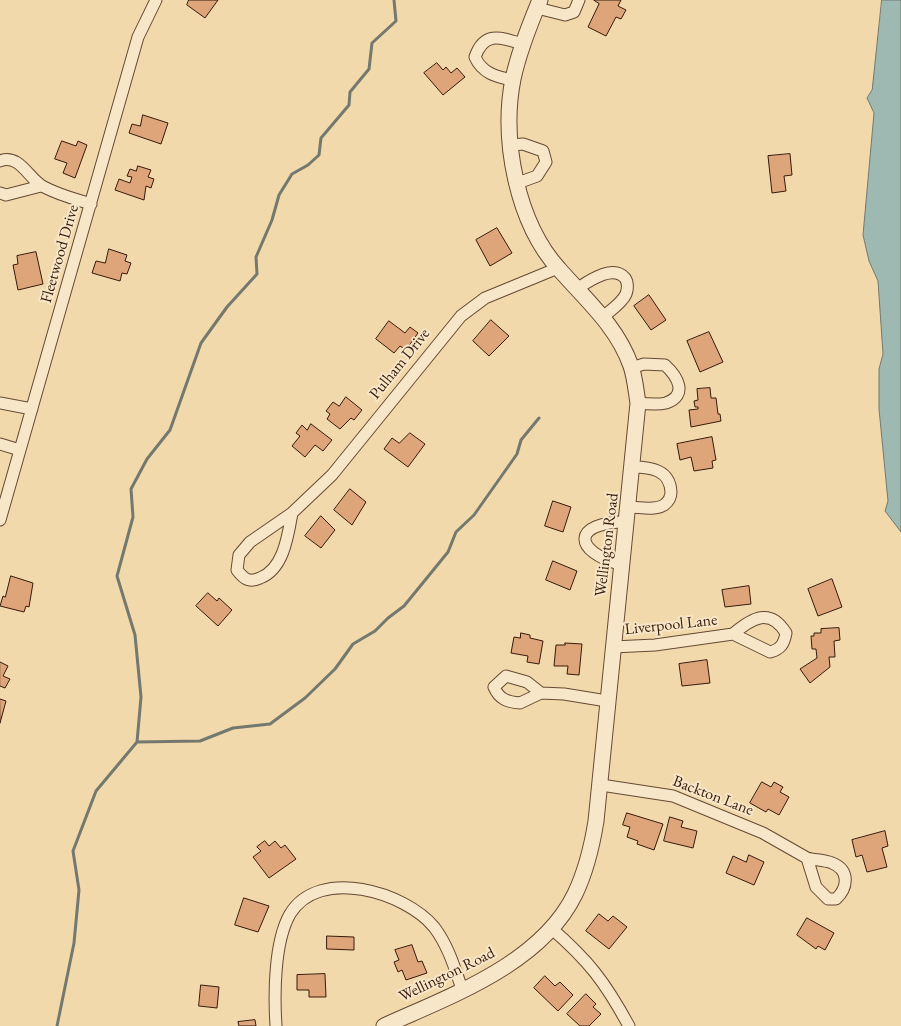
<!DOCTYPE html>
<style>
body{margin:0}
canvas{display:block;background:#f2d9ab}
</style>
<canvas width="901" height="1026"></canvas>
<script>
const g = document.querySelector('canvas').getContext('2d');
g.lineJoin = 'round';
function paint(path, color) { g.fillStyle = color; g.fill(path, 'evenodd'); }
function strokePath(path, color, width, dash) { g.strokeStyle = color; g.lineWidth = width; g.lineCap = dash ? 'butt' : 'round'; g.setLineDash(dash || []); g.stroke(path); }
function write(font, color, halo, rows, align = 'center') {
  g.font = font + ' "EB Garamond",serif'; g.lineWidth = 4; g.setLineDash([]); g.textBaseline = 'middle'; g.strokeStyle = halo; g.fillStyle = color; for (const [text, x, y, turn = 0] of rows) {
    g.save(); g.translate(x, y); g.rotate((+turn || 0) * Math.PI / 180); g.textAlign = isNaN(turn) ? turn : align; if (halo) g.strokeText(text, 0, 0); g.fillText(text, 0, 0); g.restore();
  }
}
const water = new Path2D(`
 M882 0H901V532L885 511 888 501 879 409V369L883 354 878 281 869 261 863 235 874 113 867 98 872 90Z`);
paint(water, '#9db9b2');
strokePath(water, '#74796f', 1);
strokePath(new Path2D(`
 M137 742 200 741 233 728 270 724 305 698 335 669 353 644 375 631 388 618 404 606 448 552 456 532 474 515 517 454 521 440 539 418
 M57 1026 74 943 79 890 73 851 96 791 137 742 141 697 135 635 117 576 133 517 131 489 147 459 170 430 201 343 227 307 257 274 256 257 272 220 279 195 292 174 308 165 319 155 321 138 349 105 350 92 369 69 372 43 396 21 394 0`), '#74796f', 3);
const building = new Path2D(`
 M189 0H218L205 18 187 5Z
 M594 0H621L618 6 626 10 621 19 616 17 606 36 588 27 599 4Z
 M437 63 443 70 446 67 451 73 457 68 465 77 443 95 424 73Z
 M143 115 168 123 161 144 129 133 132 124 140 126Z
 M62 141 76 146 78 141 87 145 75 178 63 173 67 163 55 159Z
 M790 154 792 175 784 176 786 191 772 193 768 156Z
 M138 166 151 170 148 177 154 179 151 188 146 186 144 200 115 190 119 179 130 183 132 177 127 176 130 169 136 171Z
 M497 228 512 253 490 266 476 240Z
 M109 249 127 255 125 261 131 263 127 274 122 273 120 281 92 273 96 261 105 263Z
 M36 252 43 284 18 290 13 265 18 264 17 256Z
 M649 295 666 320 651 330 634 306Z
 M491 320 509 336 489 356 473 341Z
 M389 321 405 333 410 327 418 333 406 350 400 346 394 353 376 339Z
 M709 332 723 362 700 372 687 341Z
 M710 388 711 398H716L718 414H720L721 421 691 427 689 410 698 409V407H695L694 401 698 400 697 389Z
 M346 397 362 410 354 420 351 418 340 429 327 419 330 414 326 411 333 402 339 406Z
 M311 424 332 440 323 451 315 445 305 457 292 446 300 436 296 433 302 425 307 430Z
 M410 433 425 444 408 467 384 449 392 438 399 443Z
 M712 437 716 460 712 461 713 468 694 471 691 457 680 460 677 444Z
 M350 489 366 502 352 525 334 510Z
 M553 501 571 507 563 532 545 526Z
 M321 516 335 530 321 548 305 536Z
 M553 561 577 571 570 590 546 580Z
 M11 576 33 583 29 607 26 606 24 612 0 606 3 596 5 597Z
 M832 579 842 607 818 616 808 589Z
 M749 586 751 604 725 607 722 590Z
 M208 593 217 601 219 598 232 610 218 626 196 606Z
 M839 628 840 640 834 641 835 657H829L830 667 810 683 800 669 817 658 816 649H812L811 636H814V633H821V629Z
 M521 633 530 635V638L543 641 539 664 527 662 528 656 511 653 514 637 520 638Z
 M565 643 582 644 579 675 567 674 568 666H554L556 645H565Z
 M707 660 710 683 682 686 679 664Z
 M0 662 8 666 3 676 10 679 5 688 0 686Z
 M0 699 6 701 0 723Z
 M762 782 771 787 774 782 783 787 780 792 789 797 779 815 768 809 766 812 750 803Z
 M627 813 663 824 654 850 637 844 638 841 627 837 630 827 623 825Z
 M670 817 683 821 681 827 697 831 693 848 664 841Z
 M885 831 888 846 882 848 887 867 867 872 862 855 856 857 852 840Z
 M265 841 269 846 275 841 281 848 285 845 296 859 269 878 253 857 261 851 257 847Z
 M749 855 764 862 754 885 726 873 733 856 746 862Z
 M244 898 269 906 258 932 235 925Z
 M599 914 608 921 613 916 627 927 609 949 586 931Z
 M807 918 834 933 825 950 818 946 816 949 797 935Z
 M327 936 354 937V950L327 949Z
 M412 945 418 962 422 961 427 973 406 980 402 970 398 972 394 962 399 960 395 950Z
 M325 974 326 997H309V990H297V975Z
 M545 976 555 986 560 982 573 995 558 1011 534 988Z
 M201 985 219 987 217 1008 199 1006Z
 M586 994 596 1004 593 1007 601 1014 589 1026H580L567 1014Z
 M255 1020 256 1026H239L238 1022Z`);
paint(building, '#dda579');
strokePath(building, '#361a0b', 1);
const minor = new Path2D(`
 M537 8 565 15 574 12 579 0
 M513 80C496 77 482 73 475 57 484 31 500 37 522 44
 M512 145 523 144 543 151 546 162 537 176 515 184
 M0 161C20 153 29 180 44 187 59 195 75 199 91 204
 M0 193 6 195 41 186
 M578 288C589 281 613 264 625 278 628 282 628 289 626 294 622 303 611 310 604 316
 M631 368 644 364 665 365C677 376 689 395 666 403 658 405 647 404 638 403
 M0 403 32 409
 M0 444 20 450
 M629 507C640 507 654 511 664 505 668 502 671 497 671 492 670 470 651 467 633 467
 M292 513C288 535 284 569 260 578 249 583 244 579 237 570L239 555 250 542 292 513 332 475 461 316 485 298 558 268
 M0 520 138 37 156 0
 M622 565C571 551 573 522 626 522
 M613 647 655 645 733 634 770 652C781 649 784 644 786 633 770 607 752 618 733 634
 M541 693 520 703C507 702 499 699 494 687L506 676 527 682 541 693 564 694 607 701
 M601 785 673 796 763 833 807 858 816 887 828 899H836C848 888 850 870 832 863 825 860 815 860 807 858
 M551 928C589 961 605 982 629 1026
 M276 1026C274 995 274 942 290 914 319 866 405 892 434 927 448 945 455 969 462 989`);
const tertiary = new Path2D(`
 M384 1026C450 996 541 964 575 894 586 871 592 846 596 821L638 403C636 391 635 378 631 366 617 326 586 300 559 269 517 223 501 140 513 79 519 51 529 26 540 0`);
strokePath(minor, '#654a33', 13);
strokePath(tertiary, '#654a33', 17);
strokePath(minor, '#f7e6c8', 11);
strokePath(tertiary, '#f7e6c8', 15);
write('16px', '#361a0b', '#f7e6c8', [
 ["Fleetwood Drive",60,254,-74],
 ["Pulham Drive",400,364,-51],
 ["Wellington Road",607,545,-83],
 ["Liverpool Lane",671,625,-6],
 ["Backton Lane",713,796,21],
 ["Wellington Road",447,975,-26]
]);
</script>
